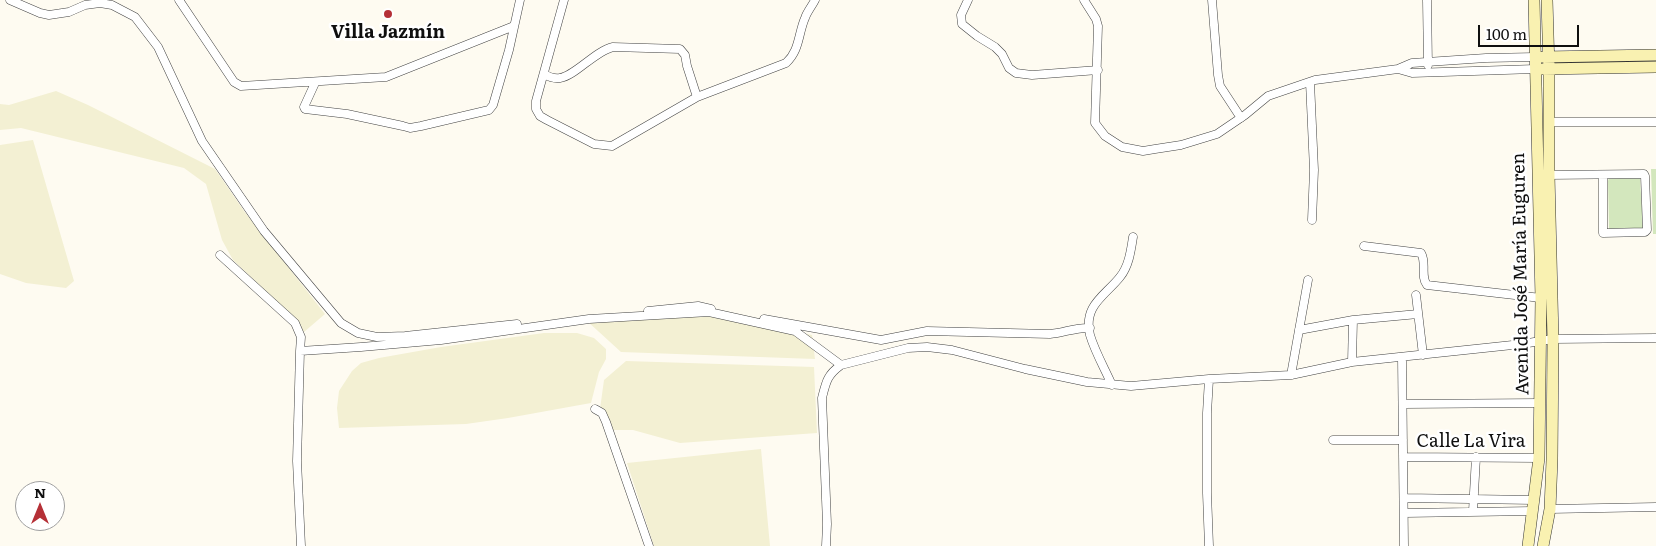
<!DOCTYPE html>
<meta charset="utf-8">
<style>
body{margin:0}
#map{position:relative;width:1656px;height:546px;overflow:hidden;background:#fefbf1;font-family:Literata,serif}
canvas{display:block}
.north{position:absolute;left:15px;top:481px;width:50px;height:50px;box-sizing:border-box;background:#fff;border:1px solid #9f9f9f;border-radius:50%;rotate:0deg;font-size:14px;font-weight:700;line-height:20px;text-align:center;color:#0f0f0f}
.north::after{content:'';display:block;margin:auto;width:18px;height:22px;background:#b53037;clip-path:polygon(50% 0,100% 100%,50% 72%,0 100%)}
.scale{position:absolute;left:1478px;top:25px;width:101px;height:22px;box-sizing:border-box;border:2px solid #0f0f0f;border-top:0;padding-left:6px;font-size:15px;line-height:18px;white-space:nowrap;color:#0f0f0f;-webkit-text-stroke:4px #fff;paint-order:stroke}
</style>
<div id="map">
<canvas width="1656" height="546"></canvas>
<div class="north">N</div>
<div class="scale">100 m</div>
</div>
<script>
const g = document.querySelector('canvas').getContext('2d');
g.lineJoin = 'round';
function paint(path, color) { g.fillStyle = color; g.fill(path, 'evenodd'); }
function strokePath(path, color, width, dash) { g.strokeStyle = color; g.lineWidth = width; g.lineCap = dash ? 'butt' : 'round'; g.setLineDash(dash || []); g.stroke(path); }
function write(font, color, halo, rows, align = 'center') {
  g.font = font + ' Literata,serif'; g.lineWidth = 5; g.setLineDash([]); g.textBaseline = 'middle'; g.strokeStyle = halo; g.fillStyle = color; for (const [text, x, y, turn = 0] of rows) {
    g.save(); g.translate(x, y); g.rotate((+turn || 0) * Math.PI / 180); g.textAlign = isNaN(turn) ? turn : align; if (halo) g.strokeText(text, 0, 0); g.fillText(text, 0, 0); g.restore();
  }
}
paint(new Path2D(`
 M56 91 88 105 215 169 244 211 325 314 304 332 296 320 233 260 222 240 206 184 184 168 21 128 0 130V104L9 105Z
 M33 140 74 281 66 288 26 283 0 274V145Z
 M705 313 812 335 815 359 621 352 587 321Z
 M544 333H577L594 338 606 349V359L599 372 591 403 508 418 466 424 339 428 337 408 339 391 352 371 361 363 379 358 441 347Z
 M626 361 814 367 817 433 680 443 633 430H606L600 409 604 380Z
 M761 449 770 546H654L627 463Z`), '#f3f0d3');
paint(new Path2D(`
 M1651 169H1656V234H1653Z
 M1609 178H1640L1643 227 1641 229H1609L1608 181Z`), '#d3e7bd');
const street = new Path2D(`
 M10 0 40 13 49 15 69 12 85 5 100 3 112 5 135 17 158 47 202 141 264 231 341 323 358 333 377 337 405 336 517 324
 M179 0 234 82 241 86 386 77 514 26
 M564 0 536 101V109L540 116 547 120 594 144 612 146 697 97 786 63C800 50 798 34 805 18 807 12 812 6 815 0
 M968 0 961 15 962 24 977 36 995 47 1002 54 1009 68 1016 73 1032 75 1098 70
 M1084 0 1096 19 1098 26 1095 123 1105 136 1122 147 1143 151 1155 149 1181 145 1217 134 1245 115 1268 96 1315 80 1398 69 1412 63 1486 58 1535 57
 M1212 0 1218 75 1220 86 1241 118
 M1427 0 1428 65
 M1398 69 1412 73 1535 69
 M544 74C549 77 554 79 560 78 575 76 595 51 613 47L680 49 685 55 687 66 697 97
 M1310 82 1314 170 1312 220
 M315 83 304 107 305 109 347 114 403 126 410 128 421 126 489 110 493 105 509 50 520 0
 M1549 122H1656
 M1547 175 1644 174 1645 176 1647 230 1645 232 1603 233V175
 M1364 246 1421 253C1427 263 1420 276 1427 285L1541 298
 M220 255 295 323 301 337 300 351 361 347 441 340 589 319 709 312 795 331 841 365 908 348 927 347 952 350 1025 369 1087 382 1131 386 1209 379 1291 375 1352 362 1522 344 1553 339 1656 338
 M1416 295 1423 355
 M648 311 698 306 711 309
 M764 319 881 340 927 331 1050 334C1064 333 1076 327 1090 328
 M1299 330 1353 320 1418 314
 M300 351 297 461 301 546
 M1402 357 1404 546
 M1352 362 1353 320
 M1291 375 1308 280
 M1209 379 1207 413V493L1209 546
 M1112 385C1105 369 1095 352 1090 335 1083 305 1105 296 1120 277 1129 266 1131 250 1133 237
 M1403 404 1540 403
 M595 409 602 413 606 422 649 546
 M1333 440H1403
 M1403 457 1539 458
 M1405 498 1534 500
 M1550 509 1656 507
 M1473 511 1476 457
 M1405 513 1533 511
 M826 546 827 524 822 398C826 382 827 375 841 365`);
const secondary = new Path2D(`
 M1543 57 1656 55
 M1542 69 1656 67
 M1528 546 1539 458 1541 298 1534 0
 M1543 546 1550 509 1552 460 1553 339 1549 175V69L1547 0`);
strokePath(street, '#424242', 9);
strokePath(secondary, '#313131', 12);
strokePath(street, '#fff', 8);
strokePath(secondary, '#f9f1b1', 11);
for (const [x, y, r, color] of [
 [388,14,5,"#b53037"]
]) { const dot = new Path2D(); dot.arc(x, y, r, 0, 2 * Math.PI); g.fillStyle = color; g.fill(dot); strokePath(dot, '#fff', 2); }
write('bold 18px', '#0f0f0f', '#fff', [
 ["Villa Jazmín",388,33]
]);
write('18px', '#0f0f0f', '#fff', [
 ["Avenida José María Euguren",1521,274,-91],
 ["Calle La Vira",1471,442]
]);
</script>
